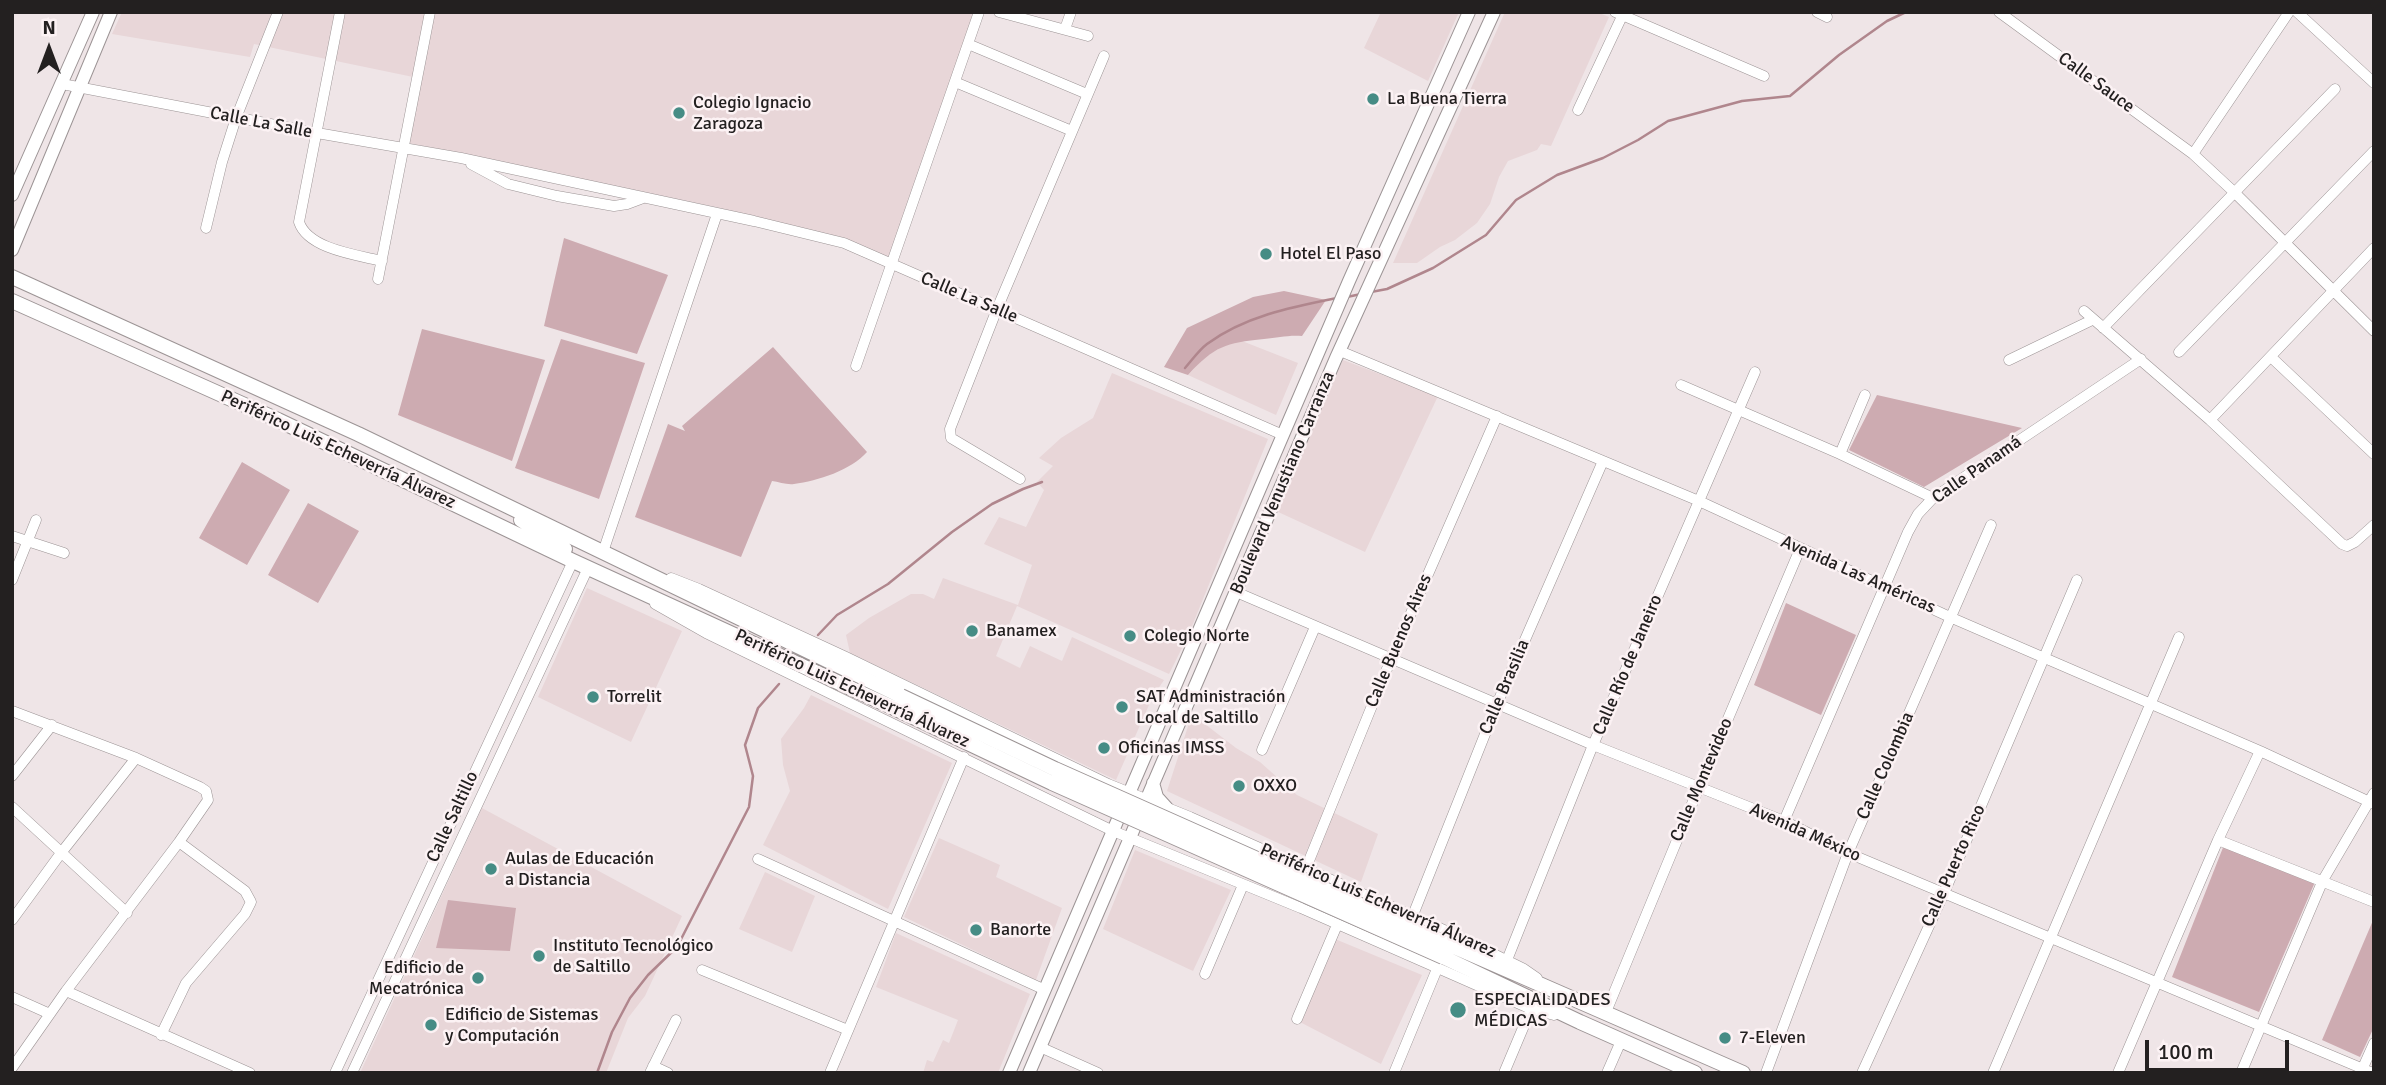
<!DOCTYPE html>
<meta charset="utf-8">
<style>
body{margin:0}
#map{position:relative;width:2386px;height:1085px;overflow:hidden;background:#efe5e7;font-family:Signika,sans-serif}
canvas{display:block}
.frame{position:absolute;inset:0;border:14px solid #232020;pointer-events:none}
.north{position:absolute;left:14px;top:14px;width:70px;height:70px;-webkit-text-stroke:5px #fcf2f4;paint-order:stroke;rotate:0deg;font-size:19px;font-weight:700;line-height:28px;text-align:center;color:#232020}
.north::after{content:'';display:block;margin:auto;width:24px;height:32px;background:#232020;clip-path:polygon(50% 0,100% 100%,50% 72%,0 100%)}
.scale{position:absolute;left:2145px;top:1040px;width:144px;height:32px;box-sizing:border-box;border:4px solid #232020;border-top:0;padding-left:9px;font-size:21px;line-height:24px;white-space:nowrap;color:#232020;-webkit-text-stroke:5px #fcf2f4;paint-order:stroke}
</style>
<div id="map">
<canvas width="2386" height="1085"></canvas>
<div class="frame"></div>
<div class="north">N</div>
<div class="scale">100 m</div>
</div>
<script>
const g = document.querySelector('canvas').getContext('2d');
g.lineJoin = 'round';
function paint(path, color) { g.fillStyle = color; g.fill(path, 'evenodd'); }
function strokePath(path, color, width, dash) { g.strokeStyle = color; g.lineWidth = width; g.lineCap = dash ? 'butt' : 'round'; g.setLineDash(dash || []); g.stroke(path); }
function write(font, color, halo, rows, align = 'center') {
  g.font = font + ' Signika,sans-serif'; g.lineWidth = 5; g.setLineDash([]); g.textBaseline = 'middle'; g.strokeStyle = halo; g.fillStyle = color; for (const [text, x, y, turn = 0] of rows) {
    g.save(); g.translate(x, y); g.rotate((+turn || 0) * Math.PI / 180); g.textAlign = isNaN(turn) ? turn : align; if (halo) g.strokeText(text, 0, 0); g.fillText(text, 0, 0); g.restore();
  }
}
paint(new Path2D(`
 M122 12H979L892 264 841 241 720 208 409 143 430 21 418 78 254 44 250 57 112 34Z
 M1381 12H1459L1428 81 1364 48Z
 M1505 12H1597L1609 17 1551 146 1541 144 1537 150 1508 161 1499 177 1490 204 1477 223 1455 240 1440 247 1417 263H1393Z
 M1242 341 1298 363 1276 415 1188 375 1206 356 1227 344Z
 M1343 360 1438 396 1365 552 1276 511Z
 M1112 373 1268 439 1188 636 1169 674 1017 606 996 656 1020 668 1030 646 1062 661 1072 637 1164 680 1152 698 1116 780 850 653 846 635 869 618 911 594H923L934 599 943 578 1018 605 1032 565 984 544 999 517 1026 527 1044 490 1037 482 1053 466 1039 458 1061 438 1093 418Z
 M587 588 682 631 631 742 538 697Z
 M811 695 952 763 888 909 763 845 790 791 783 765 781 739 804 708Z
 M1192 714 1236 748 1260 762 1297 795 1378 834 1361 882 1167 791Z
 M482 808 682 916 645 996 628 1018 606 1073H360Z
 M939 838 1000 865 996 877 1062 908 1036 980 904 917Z
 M1135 850 1231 890 1193 971 1103 929Z
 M765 872 815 896 792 952 739 929Z
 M896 933 1030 994 998 1073H923L927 1060 933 1062 943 1040 949 1043 958 1020 876 987Z
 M1335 939 1422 975 1381 1064 1298 1021Z`), '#e8d6d8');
paint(new Path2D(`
 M564 238 668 275 637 354 544 326Z
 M1284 291 1326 300 1302 336C1287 335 1278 338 1264 339 1225 343 1215 346 1188 375L1164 367 1187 328 1253 297Z
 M422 329 545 360 512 461 398 415Z
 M561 339 645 363 599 499 515 468Z
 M773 347 867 452C851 470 818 481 794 484 787 485 779 482 772 481L741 557 635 517 668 424 685 431 682 426Z
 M1877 395 2022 428 1924 487 1849 450Z
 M242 462 290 490 247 565 199 538Z
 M308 503 359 531 318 603 268 575Z
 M1786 603 1856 635 1821 715 1754 685Z
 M2224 845 2315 882 2259 1012 2172 977Z
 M448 900 516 908 510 951 436 948Z
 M2374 918V1027L2360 1057 2322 1040Z`), '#cdabb1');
strokePath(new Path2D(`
 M1371 292 1387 289 1433 268 1486 235 1516 200 1557 175 1603 158 1638 140 1668 121 1742 101 1790 96 1839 55 1887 21 1906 12
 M1347 297 1361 294
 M1185 368C1192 360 1199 350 1207 344 1245 316 1292 307 1337 298
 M818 635 837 615 888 584 952 532 992 504 1023 489 1042 482
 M597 1073 612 1032 630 998 648 975 677 947 749 807 753 776 745 745 758 708 779 684`), '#b0868d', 2.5);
const minor = new Path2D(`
 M340 12 299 222C308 249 357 255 382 261
 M999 12 1088 36
 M1615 12 1764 76
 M1817 12 1827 17
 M1999 12 2193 154 2234 192 2374 331
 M2297 12 2374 83
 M1065 29 1071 12
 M968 44 1087 94
 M955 82 1072 131
 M62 84 317 133 461 158 754 221 844 243 1283 435
 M1578 110 1624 12
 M2193 154 2289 12
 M471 164 508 184 557 196 614 206 627 204 643 198
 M206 228 222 162 236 118 278 12
 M378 279 430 12
 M2084 311 2210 420 2342 544 2347 546 2355 542 2374 525
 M2103 328 2335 89
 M1340 351 1699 501 1952 618 2260 751 2374 804
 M2179 352 2374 151
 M2271 357 2374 454
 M2009 360 2092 320
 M856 366 979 12
 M1681 385 1840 454 1933 498
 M2210 420 2374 248
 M1840 454 1865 395
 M1020 479 951 438 950 429 997 309 1104 56
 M12 536 64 553
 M603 552 717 214
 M671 578 699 589 846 657 1108 784 1190 817 1453 934 1524 969 1537 978
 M12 580 36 520
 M1236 592 1593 745 1784 821 1848 853 2373 1073
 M655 604 706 633 1113 831 1301 908 1531 1009 1554 1015
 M12 711 136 758 200 787 206 791 208 800 179 842 66 991 12 1068
 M1262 750 1315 627
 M12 776 52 725
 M12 807 127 913
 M1784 821 1908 532 1918 514 1933 498 2141 359
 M2218 840 2374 902
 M758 859 1043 989
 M1306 868 1391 659 1497 416
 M1413 915 1497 704 1603 461
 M12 920 61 853 136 758
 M1507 960 1593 745 1755 372
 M702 970 848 1030
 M1205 974 1243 885
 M66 991 250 1073
 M12 997 50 1014
 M1606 1012 1699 787 1800 549
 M1297 1019 1337 925
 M161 1035 186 983 245 914 251 902 245 891 179 842
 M1040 1047 1098 1073
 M653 1066 668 1073
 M2361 1072 2374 1043
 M335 1073 573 561
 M352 1073 588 568
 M650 1073 676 1020
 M830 1073 964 757
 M1394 1073 1437 969
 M1504 1073 1531 1009
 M1607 1073 1621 1041
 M1766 1073 1848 853 1991 525
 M1862 1073 1944 893 2077 580
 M1993 1073 2179 637
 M2118 1073 2218 840 2260 751
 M2241 1073 2323 880 2374 793`);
const major = new Path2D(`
 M12 195 93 12
 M12 250 111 12
 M1153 783 1157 797 1167 808
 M1009 1073 1349 281 1469 12
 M1029 1073 1336 358 1494 12`);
const highway = new Path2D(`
 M12 277 358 434 901 696
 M12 301 278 420 573 561 894 708
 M521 520 565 549
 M1450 945 1743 1073
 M1443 957 1580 1022 1695 1073`);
strokePath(minor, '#9c9495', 11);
strokePath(major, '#9c9495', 14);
strokePath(highway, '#9c9495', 16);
strokePath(minor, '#fff', 10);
strokePath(major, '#fff', 12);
strokePath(highway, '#fff', 14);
const highwayBridge = new Path2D(`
 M901 696 1055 769 1450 945
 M894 708 1052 783 1443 957`);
strokePath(highwayBridge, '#9c9495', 16, []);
strokePath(highwayBridge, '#fff', 14);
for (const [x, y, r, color] of [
 [1373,99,7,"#468c85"],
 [679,113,7,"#468c85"],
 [1266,254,7,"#468c85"],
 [972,631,7,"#468c85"],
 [1130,636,7,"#468c85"],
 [593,697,7,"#468c85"],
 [1122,707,7,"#468c85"],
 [1104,748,7,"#468c85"],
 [1239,786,7,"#468c85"],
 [491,869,7,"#468c85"],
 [976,930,7,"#468c85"],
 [539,956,7,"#468c85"],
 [478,978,7,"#468c85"],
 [1458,1010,9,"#468c85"],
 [431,1025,7,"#468c85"],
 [1725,1038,7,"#468c85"]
]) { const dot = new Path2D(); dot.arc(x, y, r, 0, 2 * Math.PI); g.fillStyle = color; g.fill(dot); strokePath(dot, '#fcf2f4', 2.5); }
write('18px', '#232020', '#fcf2f4', [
 ["Calle Sauce",2096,83,36],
 ["Calle La Salle",261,123,11],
 ["Calle La Salle",969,298,23],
 ["Periférico Luis Echeverría Álvarez",338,450,25],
 ["Calle Panamá",1977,470,-35],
 ["Boulevard Venustiano Carranza",1283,483,-67],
 ["Avenida Las Américas",1858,575,24],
 ["Calle Buenos Aires",1399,641,-67],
 ["Calle Río de Janeiro",1628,665,-67],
 ["Calle Brasilia",1505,687,-67],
 ["Periférico Luis Echeverría Álvarez",852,689,25],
 ["Calle Colombia",1886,766,-66],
 ["Calle Montevideo",1702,780,-67],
 ["Calle Saltillo",453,817,-65],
 ["Avenida México",1805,833,24],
 ["Calle Puerto Rico",1954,866,-66],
 ["Periférico Luis Echeverría Álvarez",1378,901,24]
]);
write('18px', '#232020', '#fcf2f4', [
 ["La Buena Tierra",1387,99],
 ["Colegio Ignacio",693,103],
 ["Zaragoza",693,124],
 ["Hotel El Paso",1280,254],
 ["Banamex",986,631],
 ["Colegio Norte",1144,636],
 ["Torrelit",607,697],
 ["SAT Administración",1136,697],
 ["Local de Saltillo",1136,718],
 ["Oficinas IMSS",1118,748],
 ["OXXO",1253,786],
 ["Aulas de Educación",505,859],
 ["a Distancia",505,880],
 ["Banorte",990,930],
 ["Instituto Tecnológico",553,946],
 ["de Saltillo",553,967],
 ["Edificio de",464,968,"right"],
 ["Mecatrónica",464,989,"right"],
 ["ESPECIALIDADES",1474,1000],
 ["MÉDICAS",1474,1021],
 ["Edificio de Sistemas",445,1015],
 ["y Computación",445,1036],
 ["7-Eleven",1739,1038]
], 'left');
</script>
